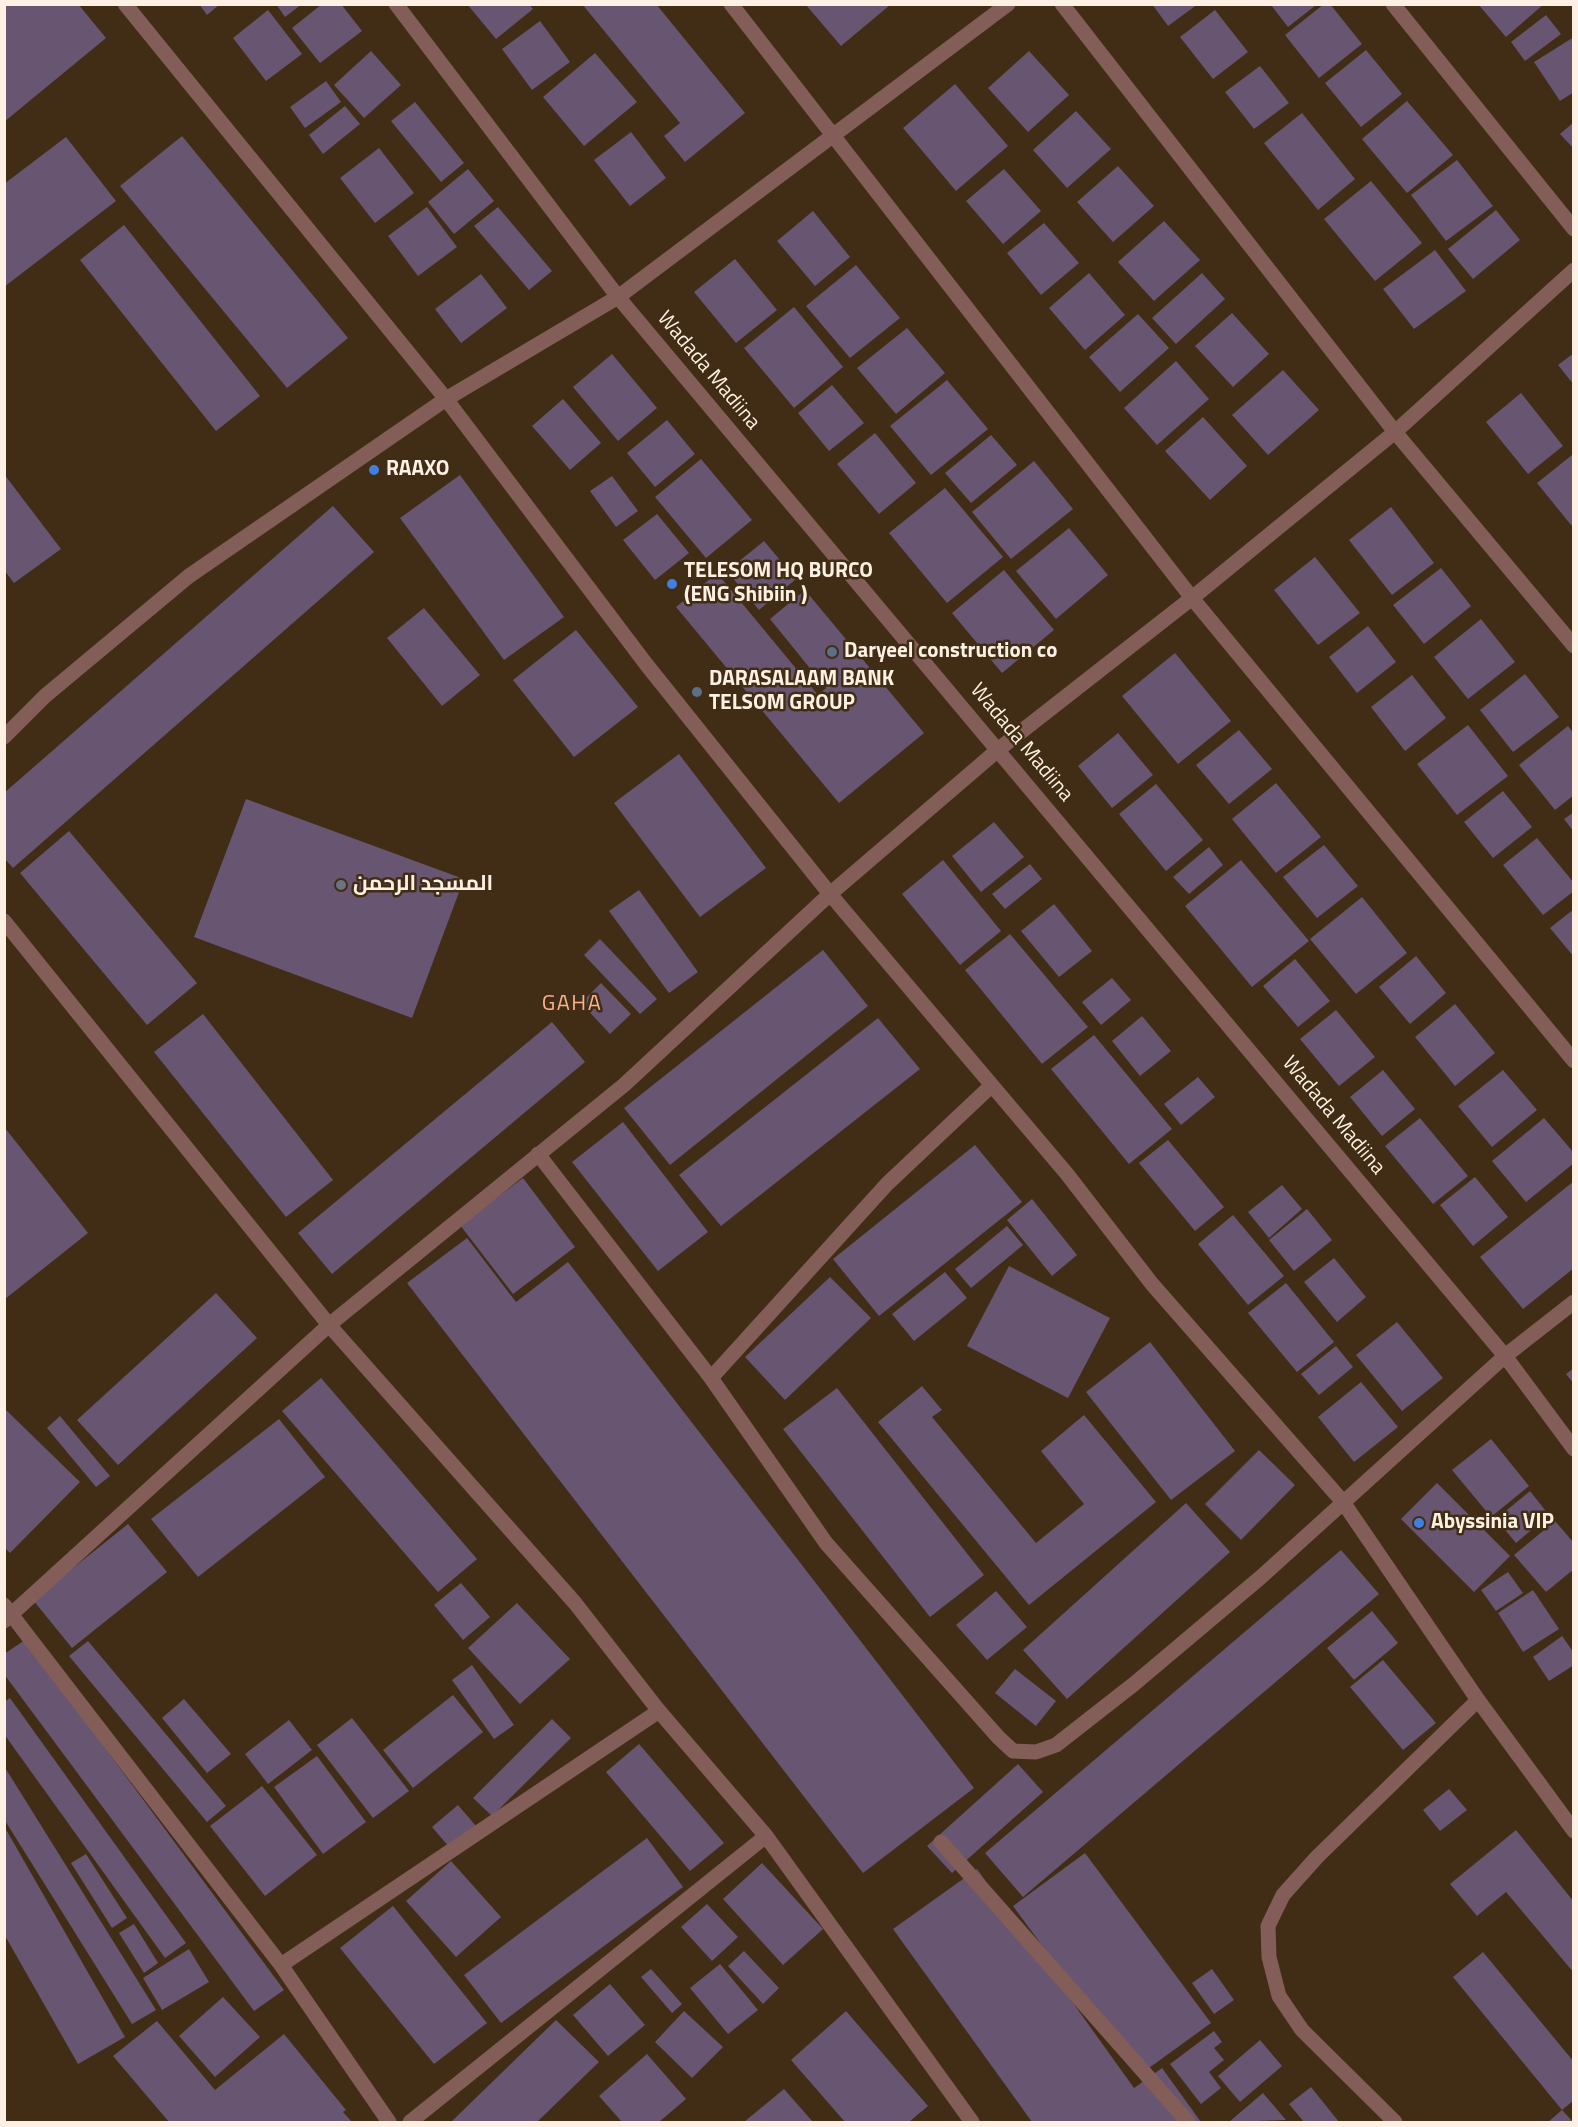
<!DOCTYPE html>
<meta charset="utf-8">
<style>
body{margin:0}
#map{position:relative;width:1578px;height:2127px;overflow:hidden;background:#412d15;font-family:"Titillium Web",sans-serif}
canvas{display:block}
.frame{position:absolute;inset:0;border:6px solid #fef1e3;pointer-events:none}
</style>
<div id="map">
<canvas width="1578" height="2127"></canvas>
<div class="frame"></div>
</div>
<script>
const g = document.querySelector('canvas').getContext('2d');
g.lineJoin = 'round';
function paint(path, color) { g.fillStyle = color; g.fill(path, 'evenodd'); }
function strokePath(path, color, width, dash) { g.strokeStyle = color; g.lineWidth = width; g.lineCap = dash ? 'butt' : 'round'; g.setLineDash(dash || []); g.stroke(path); }
function write(font, color, halo, rows, align = 'center') {
  g.font = font + ' "Titillium Web",Cairo,sans-serif'; g.lineWidth = 5; g.setLineDash([]); g.textBaseline = 'middle'; g.strokeStyle = halo; g.fillStyle = color; for (const [text, x, y, turn = 0] of rows) {
    g.save(); g.translate(x, y); g.rotate((+turn || 0) * Math.PI / 180); g.textAlign = isNaN(turn) ? turn : align; if (halo) g.strokeText(text, 0, 0); g.fillText(text, 0, 0); g.restore();
  }
}
paint(new Path2D(`
 M4 4H78L106 38 4 122Z
 M199 4H220L207 15Z
 M276 4H302L285 17Z
 M322 4H341L362 31 320 63 292 28Z
 M467 4H529L533 9 496 39Z
 M582 4H656L745 113 685 162 664 136 680 123Z
 M1152 4H1198L1168 26Z
 M1324 4H1330L1362 44 1319 78 1285 35Z
 M1478 4H1544L1506 37Z
 M806 5H890L841 46Z
 M1271 5H1316L1288 27Z
 M268 10 302 54 266 81 233 38Z
 M1215 10 1248 52 1213 79 1180 37Z
 M1546 15 1561 34 1525 61 1511 42Z
 M540 21 570 62 532 90 502 49Z
 M1574 37V92L1560 101 1534 62Z
 M1366 50 1402 94 1361 127 1325 83Z
 M371 51 401 85 364 118 334 85Z
 M1029 51 1069 95 1028 132 988 88Z
 M595 53 637 102 584 146 543 97Z
 M1260 66 1289 103 1254 129 1225 92Z
 M326 81 341 102 305 128 290 107Z
 M955 84 1008 146 956 191 903 128Z
 M1407 101 1453 155 1407 193 1362 139Z
 M415 102 464 163 441 182 391 121Z
 M345 106 360 124 323 154 309 135Z
 M1076 111 1111 149 1067 188 1033 150Z
 M1302 113 1355 179 1318 210 1264 143Z
 M1574 122V149L1560 134Z
 M631 132 666 178 630 206 594 160Z
 M182 136 348 338 287 388 120 186Z
 M66 137 116 201 4 287V184Z
 M379 148 414 193 375 223 340 178Z
 M1457 160 1493 206 1446 241 1411 195Z
 M1118 166 1154 206 1113 242 1077 202Z
 M468 169 494 201 454 234 428 202Z
 M1004 169 1041 211 1003 244 966 201Z
 M1371 181 1422 243 1375 281 1324 219Z
 M427 207 457 247 418 276 388 236Z
 M498 207 552 271 529 290 474 226Z
 M1496 210 1520 240 1473 279 1448 249Z
 M813 211 850 257 815 286 777 241Z
 M1164 221 1200 260 1154 301 1118 262Z
 M1044 223 1079 263 1041 295 1007 253Z
 M124 225 260 396 216 431 80 260Z
 M1435 250 1466 291 1414 329 1383 289Z
 M735 259 777 310 736 343 694 292Z
 M856 265 900 318 850 358 806 306Z
 M1089 273 1125 315 1085 350 1049 308Z
 M1202 273 1225 299 1176 344 1152 318Z
 M481 274 507 308 461 343 435 309Z
 M794 307 843 367 794 408 744 348Z
 M1232 313 1269 354 1233 387 1195 346Z
 M1138 314 1169 348 1120 392 1089 357Z
 M907 328 945 373 896 414 857 368Z
 M1574 353V385L1558 365Z
 M612 354 657 408 618 441 573 387Z
 M1176 361 1209 399 1157 445 1124 408Z
 M1283 370 1319 410 1268 455 1232 415Z
 M947 380 988 429 931 475 890 426Z
 M832 385 864 423 829 451 798 413Z
 M1521 393 1563 446 1528 474 1486 422Z
 M563 399 601 443 570 470 532 426Z
 M1203 417 1247 466 1210 500 1165 451Z
 M667 420 695 454 655 487 627 453Z
 M875 433 916 483 879 514 837 464Z
 M991 435 1017 465 971 503 945 473Z
 M1572 455 1574 524 1571 525 1537 483Z
 M701 459 752 520 706 558 655 497Z
 M1034 461 1073 509 1011 559 972 512Z
 M4 474 61 549 14 583 4 570Z
 M460 475 564 617 504 660 400 518Z
 M612 476 638 511 616 527 590 491Z
 M945 488 1003 557 947 603 889 533Z
 M333 506 374 552 13 868 4 858V793Z
 M1391 507 1434 563 1392 595 1349 540Z
 M657 514 689 553 655 580 623 540Z
 M1069 528 1108 575 1056 619 1016 571Z
 M764 541 796 579 759 610 727 571Z
 M1315 557 1360 613 1318 645 1274 590Z
 M1441 568 1471 606 1424 644 1393 605Z
 M1004 570 1054 630 1002 673 952 613Z
 M717 573 818 695 826 688 770 619 805 590 924 733 839 803 676 607Z
 M424 608 480 675 442 706 387 638Z
 M1481 619 1515 662 1468 699 1434 657Z
 M1368 626 1396 662 1357 693 1329 657Z
 M576 630 638 707 574 757 513 680Z
 M1175 653 1231 721 1178 764 1122 696Z
 M1525 674 1559 717 1513 752 1480 710Z
 M1412 675 1446 718 1405 751 1371 707Z
 M1468 725 1508 776 1457 815 1417 764Z
 M1568 726 1574 734V795L1555 810 1519 765Z
 M1239 730 1272 769 1229 804 1196 765Z
 M1118 733 1153 775 1112 808 1078 766Z
 M679 754 766 868 700 917 614 803Z
 M1276 783 1321 837 1276 873 1232 819Z
 M1156 784 1203 840 1166 871 1119 814Z
 M1503 791 1532 827 1493 858 1464 822Z
 M246 799 464 879 412 1018 194 937Z
 M1574 812V832L1564 819Z
 M994 822 1024 857 981 892 952 856Z
 M69 831 197 983 147 1025 20 873Z
 M1537 838 1574 883V891L1543 915 1503 865Z
 M1324 845 1358 886 1317 918 1283 877Z
 M1209 847 1223 865 1189 894 1173 877Z
 M943 860 1001 931 960 965 902 894Z
 M1241 860 1309 941 1252 987 1185 906Z
 M1030 864 1042 879 1005 909 992 894Z
 M639 890 698 972 669 993 609 911Z
 M1362 897 1407 953 1356 994 1310 939Z
 M1054 904 1092 951 1059 977 1021 931Z
 M1574 909V957L1550 928Z
 M1010 934 1088 1027 1042 1064 965 970Z
 M600 939 657 999 640 1014 584 955Z
 M823 950 868 1006 670 1165 624 1108Z
 M1416 956 1446 993 1410 1024 1379 987Z
 M1295 959 1330 1001 1298 1027 1263 986Z
 M1112 978 1131 1000 1101 1025 1082 1002Z
 M601 983 631 1014 610 1034 581 1003Z
 M1455 1004 1495 1053 1455 1086 1415 1037Z
 M1336 1010 1375 1057 1339 1086 1300 1039Z
 M203 1014 333 1180 286 1217 154 1052Z
 M1142 1016 1171 1051 1140 1076 1112 1041Z
 M878 1018 920 1069 721 1226 679 1175Z
 M552 1022 585 1062 332 1274 298 1233Z
 M1094 1035 1172 1129 1129 1164 1051 1069Z
 M1383 1070 1415 1109 1382 1136 1350 1097Z
 M1503 1070 1537 1110 1492 1147 1458 1106Z
 M1198 1077 1215 1097 1181 1125 1164 1104Z
 M1420 1118 1468 1176 1433 1204 1385 1146Z
 M1544 1118 1574 1153V1163L1526 1202 1492 1161Z
 M623 1122 708 1232 658 1271 572 1162Z
 M5 1128 88 1233 5 1299Z
 M1168 1140 1224 1207 1195 1231 1139 1163Z
 M975 1145 1022 1202 879 1316 833 1259Z
 M1475 1177 1508 1217 1473 1246 1440 1205Z
 M523 1178 575 1247 513 1294 460 1225Z
 M1574 1181V1268L1523 1309 1480 1257Z
 M1282 1185 1302 1209 1269 1238 1248 1212Z
 M1032 1199 1077 1255 1052 1276 1007 1220Z
 M1307 1209 1332 1240 1294 1271 1269 1240Z
 M1233 1215 1284 1276 1248 1305 1198 1244Z
 M1007 1226 1023 1245 971 1288 955 1269Z
 M467 1238 516 1302 568 1262 974 1788 863 1873 407 1283Z
 M1334 1258 1366 1297 1337 1322 1304 1282Z
 M1009 1266 1110 1318 1068 1398 967 1346Z
 M945 1272 967 1298 914 1341 892 1314Z
 M830 1277 871 1318 785 1400 745 1357Z
 M1286 1283 1334 1342 1297 1372 1248 1313Z
 M216 1293 257 1338 118 1465 77 1420Z
 M1397 1322 1443 1378 1402 1411 1356 1355Z
 M1150 1342 1235 1451 1171 1500 1086 1392Z
 M1336 1346 1353 1367 1319 1395 1301 1374Z
 M1574 1368V1384L1566 1374Z
 M321 1378 477 1559 438 1592 282 1411Z
 M1361 1382 1398 1427 1354 1462 1318 1417Z
 M922 1386 942 1410 932 1417 1036 1543 1084 1504 1041 1451 1084 1415 1156 1502 1029 1605 878 1422Z
 M837 1388 984 1575 930 1617 783 1429Z
 M4 1408 80 1482 10 1553 4 1547Z
 M60 1416 110 1476 96 1487 47 1428Z
 M279 1419 325 1477 198 1577 151 1519Z
 M1491 1439 1529 1486 1491 1517 1452 1470Z
 M1259 1450 1295 1485 1241 1540 1205 1504Z
 M1437 1483 1510 1556 1474 1592 1401 1519Z
 M1530 1491 1549 1515 1516 1543 1496 1519Z
 M1186 1503 1230 1552 1067 1699 1023 1650Z
 M1555 1521 1574 1543V1569L1546 1592 1514 1555Z
 M128 1524 167 1572 72 1648 33 1600Z
 M1341 1550 1379 1594 1023 1897 985 1853Z
 M1508 1572 1523 1593 1496 1611 1481 1590Z
 M461 1583 490 1617 463 1640 434 1605Z
 M1533 1590 1559 1629 1523 1652 1498 1613Z
 M996 1591 1027 1627 987 1660 956 1625Z
 M517 1603 570 1659 520 1704 468 1648Z
 M1372 1611 1398 1643 1354 1680 1327 1648Z
 M1562 1636 1574 1653V1665L1549 1681 1533 1657Z
 M25 1640 284 1990 254 2011 4 1674V1654Z
 M88 1641 226 1806 207 1822 69 1656Z
 M1383 1660 1436 1723 1403 1750 1350 1687Z
 M472 1665 514 1725 494 1739 452 1680Z
 M1015 1669 1056 1701 1036 1726 995 1693Z
 M453 1695 483 1732 413 1788 383 1750Z
 M10 1698 186 1943 165 1958 4 1734V1702Z
 M184 1699 231 1754 207 1773 162 1718Z
 M352 1718 409 1791 373 1818 317 1745Z
 M552 1719 571 1738 492 1816 473 1798Z
 M289 1720 312 1750 268 1784 245 1754Z
 M639 1744 724 1843 690 1871 606 1772Z
 M317 1756 366 1822 323 1854 274 1787Z
 M1018 1764 1043 1792 952 1873 927 1846Z
 M4 1766 156 2010 132 2024 4 1819Z
 M262 1786 317 1855 265 1896 210 1826Z
 M1449 1789 1467 1810 1440 1831 1423 1810Z
 M458 1805 476 1826 450 1848 432 1827Z
 M4 1826 125 2037 78 2064 4 1934Z
 M1516 1830 1574 1902V1973L1506 1892 1477 1916 1450 1884Z
 M647 1838 683 1887 501 2023 464 1975Z
 M1085 1853 1211 2023 1138 2076 1013 1906Z
 M86 1854 127 1918 112 1928 71 1863Z
 M451 1861 501 1917 456 1957 406 1901Z
 M762 1863 823 1929 783 1965 723 1899Z
 M977 1869 1134 2088 1162 2068 1201 2122H1032L893 1929Z
 M707 1904 738 1937 712 1961 681 1927Z
 M393 1906 487 2023 434 2064 340 1948Z
 M134 1924 158 1963 144 1973 119 1933Z
 M189 1949 209 1982 162 2010 143 1978Z
 M744 1951 779 1988 763 2004 728 1966Z
 M1483 1952 1574 2062V2100L1562 2110 1453 1977Z
 M720 1964 758 2010 728 2034 690 1988Z
 M651 1969 682 2004 672 2013 641 1977Z
 M1212 1969 1234 2000 1214 2014 1192 1983Z
 M610 1984 645 2025 608 2056 573 2015Z
 M223 1997 260 2037 215 2077 179 2036Z
 M684 2011 723 2047 692 2078 655 2042Z
 M846 2011 928 2106 909 2122H845L791 2060Z
 M556 2020 599 2062 537 2122H451Z
 M157 2021 215 2090 284 2034 346 2110 343 2112 352 2122H169L113 2056Z
 M1214 2031 1222 2042 1214 2048 1224 2060 1209 2072 1221 2088 1201 2104 1170 2064Z
 M1260 2040 1282 2066 1240 2102 1218 2076Z
 M647 2054 686 2099 659 2122H622L599 2096Z
 M1311 2087 1339 2122H1304L1289 2104Z
 M784 2089 813 2122H744Z
 M1263 2093 1286 2120 1229 2122Z
 M1562 2110 1573 2122H1548Z`), '#675572');
strokePath(new Path2D(`
 M125 4 446 399 646 664 830 894 1067 1174 1152 1284 1343 1502 1478 1700 1574 1831
 M396 4 618 297 1505 1356 1574 1449
 M731 4 1192 598 1574 1061
 M1062 4 1395 432 1574 646
 M1393 4 1574 229
 M4 737 45 696 189 576 446 399 618 297 1008 4
 M4 921 329 1325 575 1603 659 1711 766 1836 972 2122
 M538 1154 711 1378 826 1543 998 1737 1013 1751 1036 1752 1056 1745 1134 1684 1261 1577 1505 1356 1574 1302
 M711 1378 887 1184 991 1086
 M4 1605 281 1965 389 2122
 M4 1621 329 1325 624 1085 830 894 999 749 1192 598 1395 432 1574 270
 M941 1842 1188 2122
 M281 1965 659 1711
 M410 2122 766 1836
 M1395 2122 1302 2030 1279 1996 1269 1957 1268 1926 1283 1895 1317 1857 1478 1700`), '#835e58', 15);
for (const [x, y, r, color] of [
 [374,470,6,"#3f7fe0"],
 [672,584,6,"#3f7fe0"],
 [832,652,6,"#5c6f8a"],
 [697,692,6,"#5c6f8a"],
 [341,885,6,"#6b7280"],
 [1419,1523,6,"#3f7fe0"]
]) { const dot = new Path2D(); dot.arc(x, y, r, 0, 2 * Math.PI); g.fillStyle = color; g.fill(dot); strokePath(dot, '#412d15', 2); }
write('21px', '#fef1e3', '#412d15', [
 ["Wadada Madiina",708,371,50],
 ["Wadada Madiina",1021,743,50],
 ["Wadada Madiina",1333,1116,50]
]);
write('bold 21px', '#fef1e3', '#412d15', [
 ["RAAXO",386,470],
 ["TELESOM HQ BURCO",684,572],
 ["(ENG Shibiin )",684,596],
 ["Daryeel construction co",844,652],
 ["DARASALAAM BANK",709,680],
 ["TELSOM GROUP",709,704],
 ["المسجد الرحمن",353,885],
 ["Abyssinia VIP",1431,1523]
], 'left');
g.letterSpacing = '1.5px';
write('22px', '#faaf8d', '#412d15', [
 ["GAHA",572,1005]
]);
g.letterSpacing = '0px';
</script>
